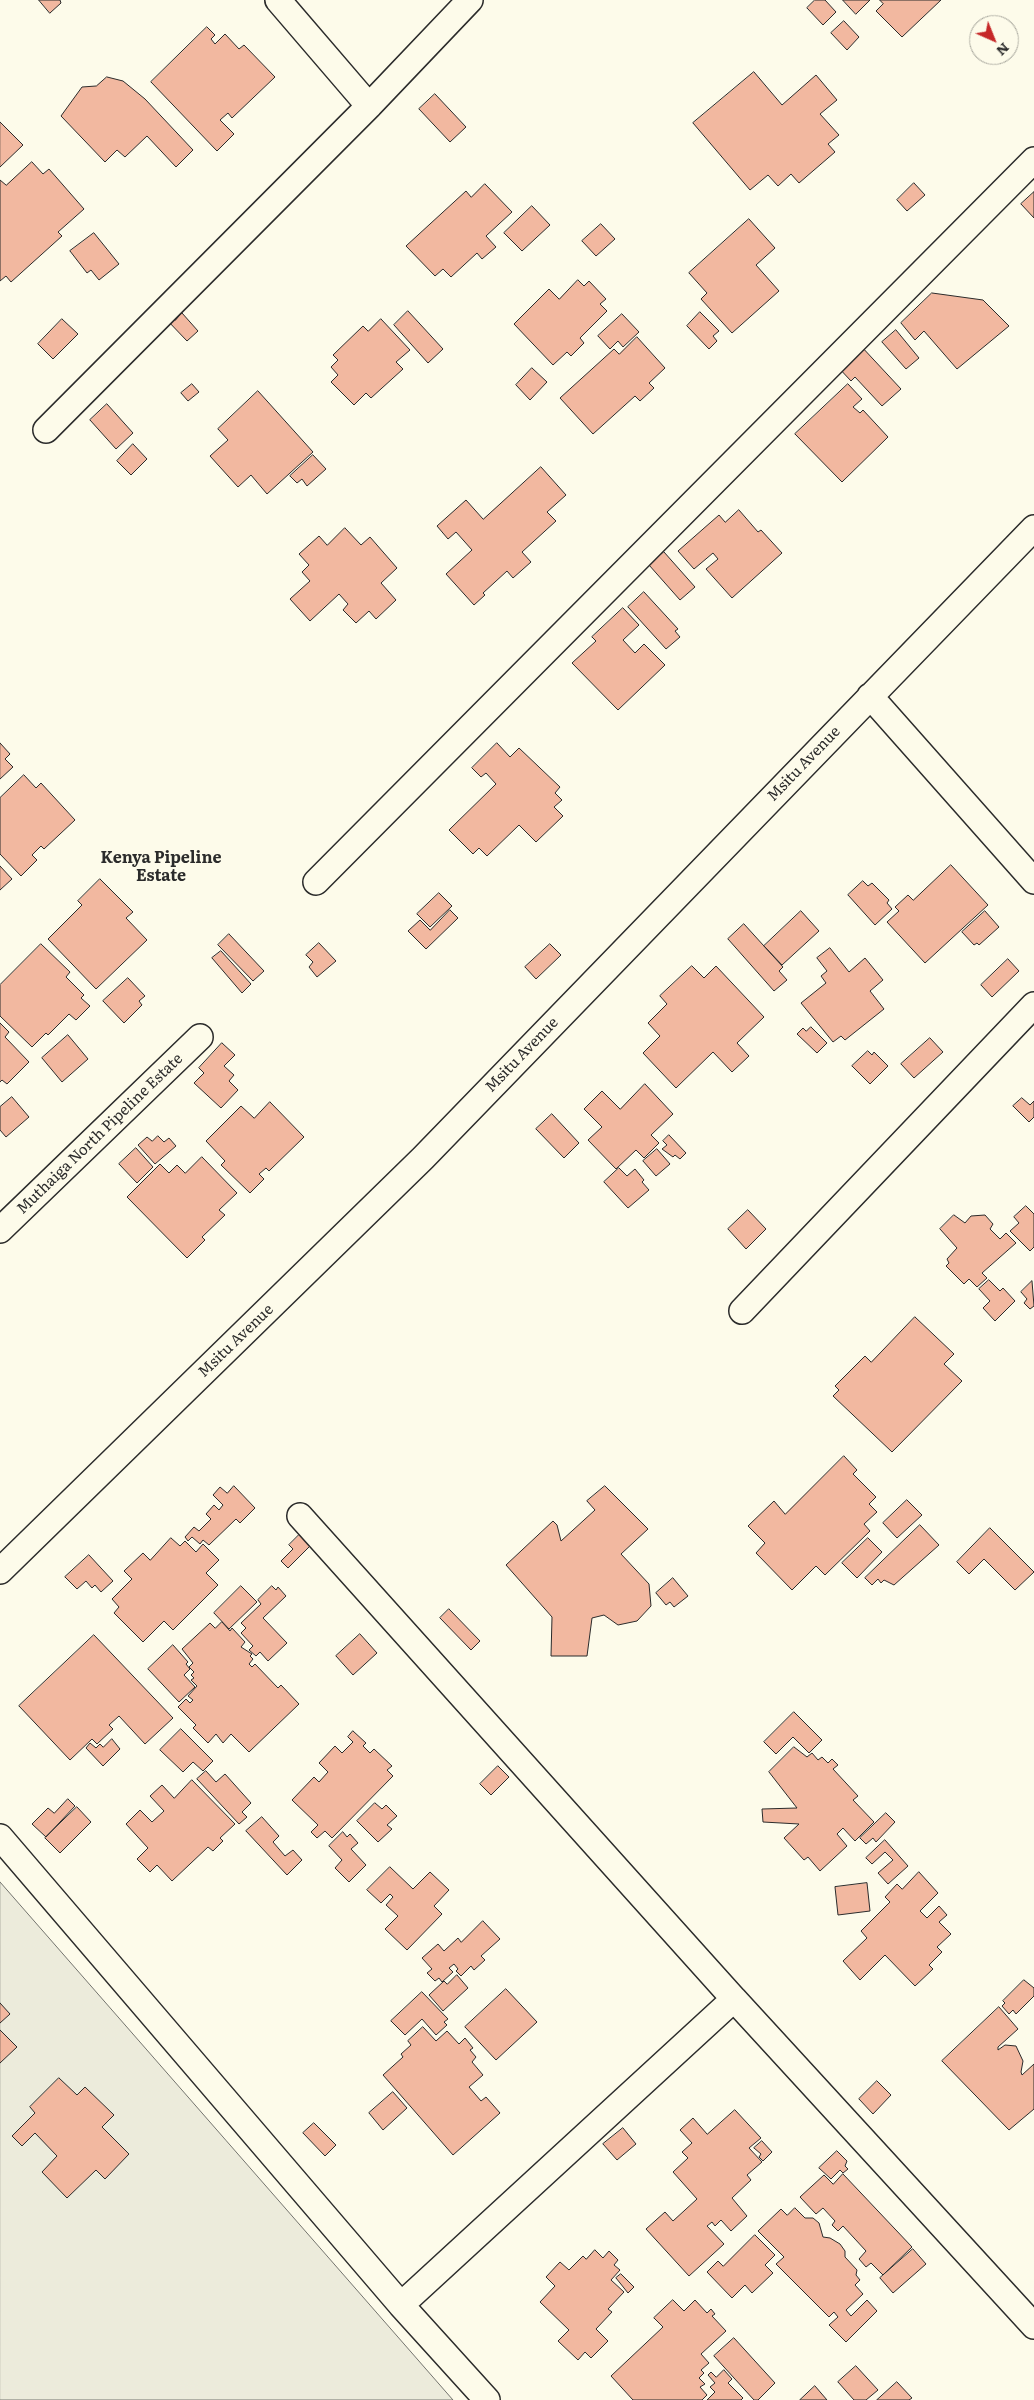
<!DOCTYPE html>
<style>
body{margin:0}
#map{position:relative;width:1034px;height:2400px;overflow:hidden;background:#fdfbea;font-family:Literata,serif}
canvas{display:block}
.north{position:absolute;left:969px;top:15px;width:50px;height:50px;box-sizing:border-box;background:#fdfbea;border:1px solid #a9a89e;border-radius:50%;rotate:136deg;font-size:14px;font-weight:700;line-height:20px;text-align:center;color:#2b2b2b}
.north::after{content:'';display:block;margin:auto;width:18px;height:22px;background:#c62828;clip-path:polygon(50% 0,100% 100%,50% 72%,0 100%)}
</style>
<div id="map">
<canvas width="1034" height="2400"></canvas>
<div class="north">N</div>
</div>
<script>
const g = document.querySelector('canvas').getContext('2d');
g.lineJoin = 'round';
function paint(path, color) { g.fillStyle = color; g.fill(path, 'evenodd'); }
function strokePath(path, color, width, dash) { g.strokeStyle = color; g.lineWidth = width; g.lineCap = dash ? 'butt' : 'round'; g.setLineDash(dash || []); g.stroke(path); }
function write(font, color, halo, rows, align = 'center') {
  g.font = font + ' Literata,serif'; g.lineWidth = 4; g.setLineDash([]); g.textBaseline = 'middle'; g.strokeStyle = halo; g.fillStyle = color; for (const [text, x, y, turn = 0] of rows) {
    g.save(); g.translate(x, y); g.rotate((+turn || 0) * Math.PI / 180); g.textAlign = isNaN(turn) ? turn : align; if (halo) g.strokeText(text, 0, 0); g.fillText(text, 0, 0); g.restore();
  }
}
const green = new Path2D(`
 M0 1882 453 2400H0Z`);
paint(green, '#ecebdb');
strokePath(green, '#74746e', 1);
const building = new Path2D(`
 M39 0H60L61 3 50 13Z
 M815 0H825L836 12 823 25 807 8Z
 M843 0H870L856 14Z
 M880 0H941L902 37 876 11 883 4Z
 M844 21 859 37 847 50 831 33Z
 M207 27 215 35 211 39 215 44 225 34 239 49 244 45 275 77 232 118 228 113 220 120 234 134 217 151 151 82Z
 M754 72 782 105 816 75 837 100 820 114 839 135 828 144 835 152 799 183 791 174 778 186 768 175 750 190 693 123Z
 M107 77 123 81 145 99 193 150 176 167 147 136 125 157 117 150 105 162 61 116 82 87 96 86Z
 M435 94 466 127 450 142 419 109Z
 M0 122 23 145 0 167Z
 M32 162 43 174 49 169 84 209 58 232 62 236 11 282 6 276 0 281V180L6 185Z
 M914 183 925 195 907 211 897 200Z
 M485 184 512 212 486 236 496 247 482 259 477 253 451 277 443 269 435 276 406 246 466 191 471 197Z
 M1034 192V218L1021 204Z
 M532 206 550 225 522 251 504 233Z
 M749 219 775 248 756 265 779 291 732 333 701 299 707 293 689 273Z
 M601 224 615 239 596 256 582 241Z
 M94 233 119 264 99 280 91 270 87 273 70 251Z
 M578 280 584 286 589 281 606 299 600 304 607 311 580 338 584 343 571 356 567 352 553 365 514 324 549 289 559 299Z
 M932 293 983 300 1009 326 957 369 924 331 915 340 901 323Z
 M408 311 443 349 428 363 394 325Z
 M700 312 719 331 713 336 717 341 709 349 687 326Z
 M182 313 198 331 187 341 166 319 171 315 175 320Z
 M622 314 639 332 623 347 618 341 610 349 598 336Z
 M62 319 78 334 53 359 38 344Z
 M381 319 410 350 396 362 403 369 371 398 366 393 354 405 331 382 338 375 331 367 338 360 333 355 363 326 368 331Z
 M896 330 919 358 906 369 882 342Z
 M637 337 665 368 649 383 654 388 640 401 635 396 593 434 560 398 614 349 619 354Z
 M860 345 901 389 882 406 855 377 851 381 837 366Z
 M532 368 547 382 530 400 516 385Z
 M192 384 199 392 188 401 181 393Z
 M848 384 862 399 853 407 860 413 863 410 888 437 842 482 795 434Z
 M258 391 313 452 267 494 251 475 238 487 210 456 228 440 218 429Z
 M107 404 133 433 116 449 90 420Z
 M133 444 147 459 131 475 117 461Z
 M313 455 326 469 307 486 302 479 297 483 290 476Z
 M541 467 566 495 547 512 556 521 522 552 531 562 513 578 507 571 483 593 485 595 474 605 446 574 472 550 456 532 448 539 437 526 466 500 483 519Z
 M739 510 758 532 761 530 782 553 732 598 706 569 718 559 713 553 694 569 678 551 719 515 725 522Z
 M345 528 361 545 370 537 397 568 381 583 396 600 376 619 369 611 356 623 343 610 348 604 339 594 310 621 290 599 310 581 302 572 309 565 299 554 319 536 327 545Z
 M664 552 695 587 680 600 649 565Z
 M644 592 678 629 675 631 680 637 666 649 628 607Z
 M623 608 639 625 623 640 635 653 644 644 665 665 618 710 572 663 596 641 592 637Z
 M0 743 10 754 5 759 13 767 0 779Z
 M497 743 510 757 519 748 560 787 555 793 562 800 554 807 563 816 536 842 519 825 487 856 479 848 473 854 449 830 496 784 486 773 481 777 472 768Z
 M24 775 36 788 41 783 75 820 44 849 41 846 32 855 37 860 21 876 0 854V798Z
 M951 865 988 905 925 963 887 922 899 911 895 907 908 895 913 900Z
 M0 866 12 879 0 890Z
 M100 879 133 912 126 918 147 940 96 989 48 939 82 905 78 901Z
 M863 881 868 886 872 883 889 900 887 903 892 909 875 925 848 895Z
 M439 893 452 906 430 927 417 914Z
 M450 910 458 918 426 949 408 931 420 920 430 930Z
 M801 911 819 931 782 965 764 946Z
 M985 911 999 927 979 945 977 943 974 945 962 932Z
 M744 924 783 967 779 971 787 980 774 991 728 939Z
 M229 934 264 971 253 981 218 945Z
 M319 943 336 961 317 977 309 967 313 962 306 955Z
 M41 944 70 972 66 977 84 995 81 998 90 1006 76 1020 69 1014 48 1035 46 1033 32 1047 0 1016V985Z
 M550 944 561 955 536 979 525 967Z
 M830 948 849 972 865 958 883 980 870 991 884 1009 845 1040 841 1036 833 1042 801 1003 826 983 821 976 827 971 817 958Z
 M221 951 251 984 242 993 212 958Z
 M1008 959 1019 971 992 997 981 985Z
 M692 966 704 978 716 966 764 1017 737 1043 749 1056 732 1072 713 1052 676 1088 643 1053 660 1036 648 1023 667 1004 660 996Z
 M128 978 145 996 139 1001 142 1005 124 1023 103 1001Z
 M0 1023 9 1032 5 1037 29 1062 7 1084 2 1080 0 1082Z
 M811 1027 827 1043 817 1053 797 1034 803 1028 806 1031Z
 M68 1035 88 1059 62 1082 42 1058Z
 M930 1038 943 1052 914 1078 901 1064Z
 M222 1043 235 1055 224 1066 234 1075 229 1081 238 1090 221 1108 194 1083 204 1073 199 1068Z
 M868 1051 872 1055 874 1052 888 1066 870 1084 852 1066Z
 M645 1084 673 1114 651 1135 659 1143 644 1158 636 1150 616 1169 588 1140 602 1127 584 1109 602 1091 620 1109Z
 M12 1097 29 1117 6 1137 0 1130V1107Z
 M1022 1098 1030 1105 1034 1101V1117L1029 1122 1013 1106Z
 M270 1102 304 1137 269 1171 266 1168 259 1174 264 1179 250 1193 221 1165 225 1161 206 1141 241 1106 254 1118Z
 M552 1114 579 1143 564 1158 536 1129Z
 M669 1135 686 1153 680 1159 675 1155 673 1157 662 1149 667 1145 663 1141Z
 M158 1136 164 1142 169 1138 176 1146 155 1164 138 1145 147 1137 152 1141Z
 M136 1148 153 1167 137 1183 119 1164Z
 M657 1149 670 1164 656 1176 643 1161Z
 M202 1157 237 1193 219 1210 225 1215 202 1237 205 1240 187 1258 127 1197 160 1164 169 1173 177 1165 185 1173Z
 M619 1168 627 1176 635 1169 644 1180 642 1182 649 1190 628 1208 604 1182Z
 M1026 1206 1034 1214V1247L1030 1251 1010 1231 1019 1223 1014 1217Z
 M748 1210 766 1229 746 1249 728 1229Z
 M954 1215 965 1223 971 1216 985 1215 993 1224 990 1229 1000 1239 1006 1233 1016 1243 982 1273 987 1278 977 1287 969 1279 964 1284 946 1266 949 1263 947 1259 957 1248 940 1229Z
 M989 1280 1000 1291 1003 1288 1015 1301 995 1321 983 1308 990 1301 979 1289Z
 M1032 1281 1034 1306 1030 1309 1024 1303 1027 1299 1021 1292Z
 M915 1317 954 1354 944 1364 962 1381 892 1452 833 1396 839 1390 835 1386 865 1356 871 1362Z
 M844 1456 857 1470 853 1474 876 1497 869 1504 877 1512 864 1524 870 1531 825 1575 816 1566 792 1590 756 1553 765 1543 748 1526 774 1501 785 1514Z
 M234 1486 255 1508 240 1523 236 1519 209 1545 203 1540 200 1544 192 1537 188 1541 185 1537 194 1527 199 1531 211 1519 206 1514 214 1505 219 1510 223 1505 213 1495 220 1487 227 1493Z
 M605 1486 648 1529 621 1554 649 1584 651 1606 637 1621 618 1625 604 1615 592 1618 587 1656H551L552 1617 506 1565 553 1521 557 1525 561 1541 595 1510 587 1501Z
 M907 1500 922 1515 897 1538 883 1523Z
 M920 1525 939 1545 894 1585 884 1580 881 1583 878 1579 872 1585 865 1578Z
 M990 1528 1034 1572 1015 1590 984 1559 969 1574 957 1562Z
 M299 1535 310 1546 288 1568 281 1561 293 1549 289 1545Z
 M171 1538 180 1546 185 1541 196 1552 203 1544 219 1560 206 1573 218 1585 173 1630 164 1621 143 1642 114 1613 119 1607 112 1599 132 1579 124 1571 143 1553 150 1560Z
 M868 1538 882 1552 857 1578 842 1563Z
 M89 1555 113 1581 101 1592 95 1585 92 1588 86 1581 77 1589 65 1577Z
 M673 1578 688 1596 674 1607 670 1602 666 1605 656 1593Z
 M241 1586 257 1602 229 1629 214 1613Z
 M272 1586 276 1590 278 1587 286 1596 263 1618 287 1643 268 1661 260 1652 256 1656 249 1650 253 1646 241 1633 246 1628 241 1623 261 1604 258 1600Z
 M449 1609 480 1641 471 1650 440 1618Z
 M222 1622 230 1631 232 1628 245 1642 241 1647 252 1654 250 1656 253 1659 249 1664 252 1667 255 1664 278 1688 281 1685 299 1704 249 1752 231 1734 223 1743 216 1734 208 1743 193 1728 196 1725 178 1707 186 1699 190 1703 193 1700 188 1696 197 1686 191 1680 194 1678 191 1675 194 1672 189 1667 193 1663 182 1649 210 1623 215 1628Z
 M360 1634 377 1653 353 1675 336 1656Z
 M94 1635 173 1718 145 1744 119 1716 109 1725 113 1729 97 1744 92 1739 70 1760 19 1706Z
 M173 1645 188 1662 186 1664 190 1669 184 1675 195 1687 179 1702 148 1669Z
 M794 1712 822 1740 809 1753 793 1737 776 1754 764 1742Z
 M181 1729 213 1761 203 1771 193 1762 183 1772 160 1750Z
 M353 1731 366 1743 363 1746 370 1753 374 1749 392 1766 387 1770 393 1776 332 1838 325 1831 317 1838 311 1832 318 1825 292 1800 314 1777 319 1782 328 1772 319 1763 335 1746 342 1753 353 1742 348 1737Z
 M112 1739 120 1749 103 1766 86 1748 90 1743 96 1748 100 1744 103 1747Z
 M794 1747 807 1757 812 1753 818 1760 822 1757 828 1763 832 1759 838 1765 833 1769 858 1796 853 1800 874 1822 855 1841 843 1828 837 1834 847 1846 820 1871 808 1857 804 1860 784 1838 799 1824 763 1822 762 1809 797 1808 769 1772Z
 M498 1766 509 1777 491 1795 480 1784Z
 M206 1771 216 1782 225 1774 251 1803 242 1812 247 1817 239 1824 197 1779Z
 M192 1780 235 1824 220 1838 223 1841 213 1851 208 1847 172 1881 157 1865 150 1872 137 1859 148 1848 126 1824 140 1810 152 1822 164 1811 150 1796 162 1785 174 1798Z
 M68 1799 75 1806 46 1837 32 1824 48 1808 54 1813Z
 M375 1803 382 1809 386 1805 397 1816 387 1825 392 1829 378 1842 357 1821Z
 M77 1807 91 1822 60 1853 45 1838Z
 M886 1813 895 1822 876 1842 873 1838 866 1844 860 1838Z
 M262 1817 279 1836 273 1842 285 1856 293 1850 302 1860 287 1875 246 1831Z
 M343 1832 347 1837 350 1834 358 1843 351 1849 366 1865 349 1882 335 1868 342 1860 329 1846Z
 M885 1840 908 1866 888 1884 878 1873 893 1860 885 1852 872 1864 866 1858Z
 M390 1867 413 1889 430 1872 449 1890 434 1906 442 1914 407 1950 385 1929 398 1916 386 1905 393 1897 390 1894 381 1903 367 1890Z
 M919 1872 938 1893 920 1911 927 1918 939 1906 947 1915 939 1922 951 1934 937 1947 942 1952 929 1965 933 1969 915 1986 885 1955 860 1980 843 1961 867 1938 861 1931 890 1902 885 1897 897 1884 902 1889Z
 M867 1883 870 1911 838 1915 835 1887Z
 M483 1921 500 1939 481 1956 485 1960 474 1970 471 1966 461 1976 456 1971 458 1969 454 1964 449 1968 453 1972 442 1982 439 1978 435 1981 427 1973 432 1969 422 1958 438 1944 444 1951 458 1938 461 1942Z
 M457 1975 468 1988 443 2011 429 1995 444 1981 447 1984Z
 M1024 1980 1034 1988V1996L1016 2014 1013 2010 1009 2014 1002 2006 1005 2003 1003 2001Z
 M506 1989 537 2022 496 2060 465 2027Z
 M422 1992 448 2019 444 2022 447 2025 436 2035 422 2019 405 2035 391 2021Z
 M0 2003 10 2014 0 2023Z
 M999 2007 1018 2029 998 2047V2050L1005 2045 1016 2046 1023 2061 1021 2072 1022 2075 1034 2064V2109L1009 2130 942 2061Z
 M423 2027 436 2041 447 2031 459 2044 465 2038 473 2048 470 2050 476 2057 472 2062 483 2075 469 2087 481 2101 486 2097 500 2113 453 2155 383 2075 403 2057 401 2054 411 2045 408 2041Z
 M0 2030 17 2047 0 2063Z
 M59 2078 77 2095 85 2087 114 2115 102 2127 129 2154 105 2179 96 2170 67 2198 42 2172 57 2156 35 2133 22 2146 12 2136 35 2113 30 2107Z
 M877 2081 891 2095 873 2114 859 2099Z
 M393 2092 407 2108 383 2130 369 2113Z
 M735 2110 761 2138 749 2148 762 2162 747 2175 751 2180 732 2198 747 2216 731 2231 721 2220 715 2226 712 2222 707 2226 724 2244 689 2276 646 2229 665 2212 673 2221 697 2199 673 2172 688 2158 682 2152 692 2143 680 2130 693 2118 707 2134Z
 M314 2123 336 2145 325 2156 303 2133Z
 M623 2128 636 2144 617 2160 603 2144Z
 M762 2141 772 2152 763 2161 759 2157 761 2154 754 2148Z
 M837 2151 847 2161 845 2166 848 2169 843 2173 840 2170 831 2179 819 2168Z
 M843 2174 912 2247 883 2275 871 2263 866 2267 859 2259 866 2251 843 2226 838 2231 832 2225 835 2221 823 2208 816 2214 800 2197 824 2175 833 2184Z
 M795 2208 805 2218H813L819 2223 823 2237 830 2238 840 2244 845 2251V2257L857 2270 856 2275 860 2280 855 2285 863 2294 846 2310 851 2316 867 2300 877 2311 846 2342 829 2325 838 2317 834 2312 829 2317 776 2264 784 2257 758 2231 781 2209 787 2215Z
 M755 2235 775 2255 765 2265 773 2273 752 2293 745 2285 732 2298 707 2272 718 2261 723 2266Z
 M913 2249 926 2264 893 2293 880 2278Z
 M595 2250 603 2258 609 2251 618 2260 614 2265 620 2270 611 2280 624 2292 608 2309 612 2312 596 2329 608 2341 591 2358 585 2352 578 2360 558 2341 569 2330 540 2302 555 2286 546 2277 560 2262 569 2270 583 2256 586 2259Z
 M621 2274 634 2287 628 2293 616 2278Z
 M673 2300 684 2311 695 2300 707 2313 711 2309 715 2314 712 2316 726 2331 701 2354 709 2363 701 2370 704 2373 699 2378 705 2384 700 2387 707 2395 702 2400H633L611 2376 663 2327 654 2318Z
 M734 2338 775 2383 758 2400H754L714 2356Z
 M856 2366 878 2390 866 2400H854L838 2382Z
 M724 2370 732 2379 728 2383 743 2398 741 2400H707L715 2392 710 2387 715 2383 708 2375 711 2372 716 2377Z
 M897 2382 912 2398 909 2400H877Z
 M815 2386 827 2400H800Z`);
paint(building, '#f2b8a0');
strokePath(building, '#2b2b2b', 1);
const minor = new Path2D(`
 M278 0 369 106
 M46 430 369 106 470 0
 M870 696 1034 881
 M316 882 1034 160
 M0 1230 200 1037
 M742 1311 1034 1005
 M300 1516 734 1999
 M0 1571 423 1158 1034 528
 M0 1837 401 2305 487 2400
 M401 2305 734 1999 1034 2326`);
strokePath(minor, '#2b2b2b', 28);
strokePath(minor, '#fdfbea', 25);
write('15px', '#2b2b2b', '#fdfbea', [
 ["Msitu Avenue",804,764,-46],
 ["Msitu Avenue",522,1055,-46],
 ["Muthaiga North Pipeline Estate",100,1134,-44],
 ["Msitu Avenue",236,1341,-44]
]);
write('bold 16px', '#2b2b2b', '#fdfbea', [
 ["Kenya Pipeline",161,858],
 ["Estate",161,876]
]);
</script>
